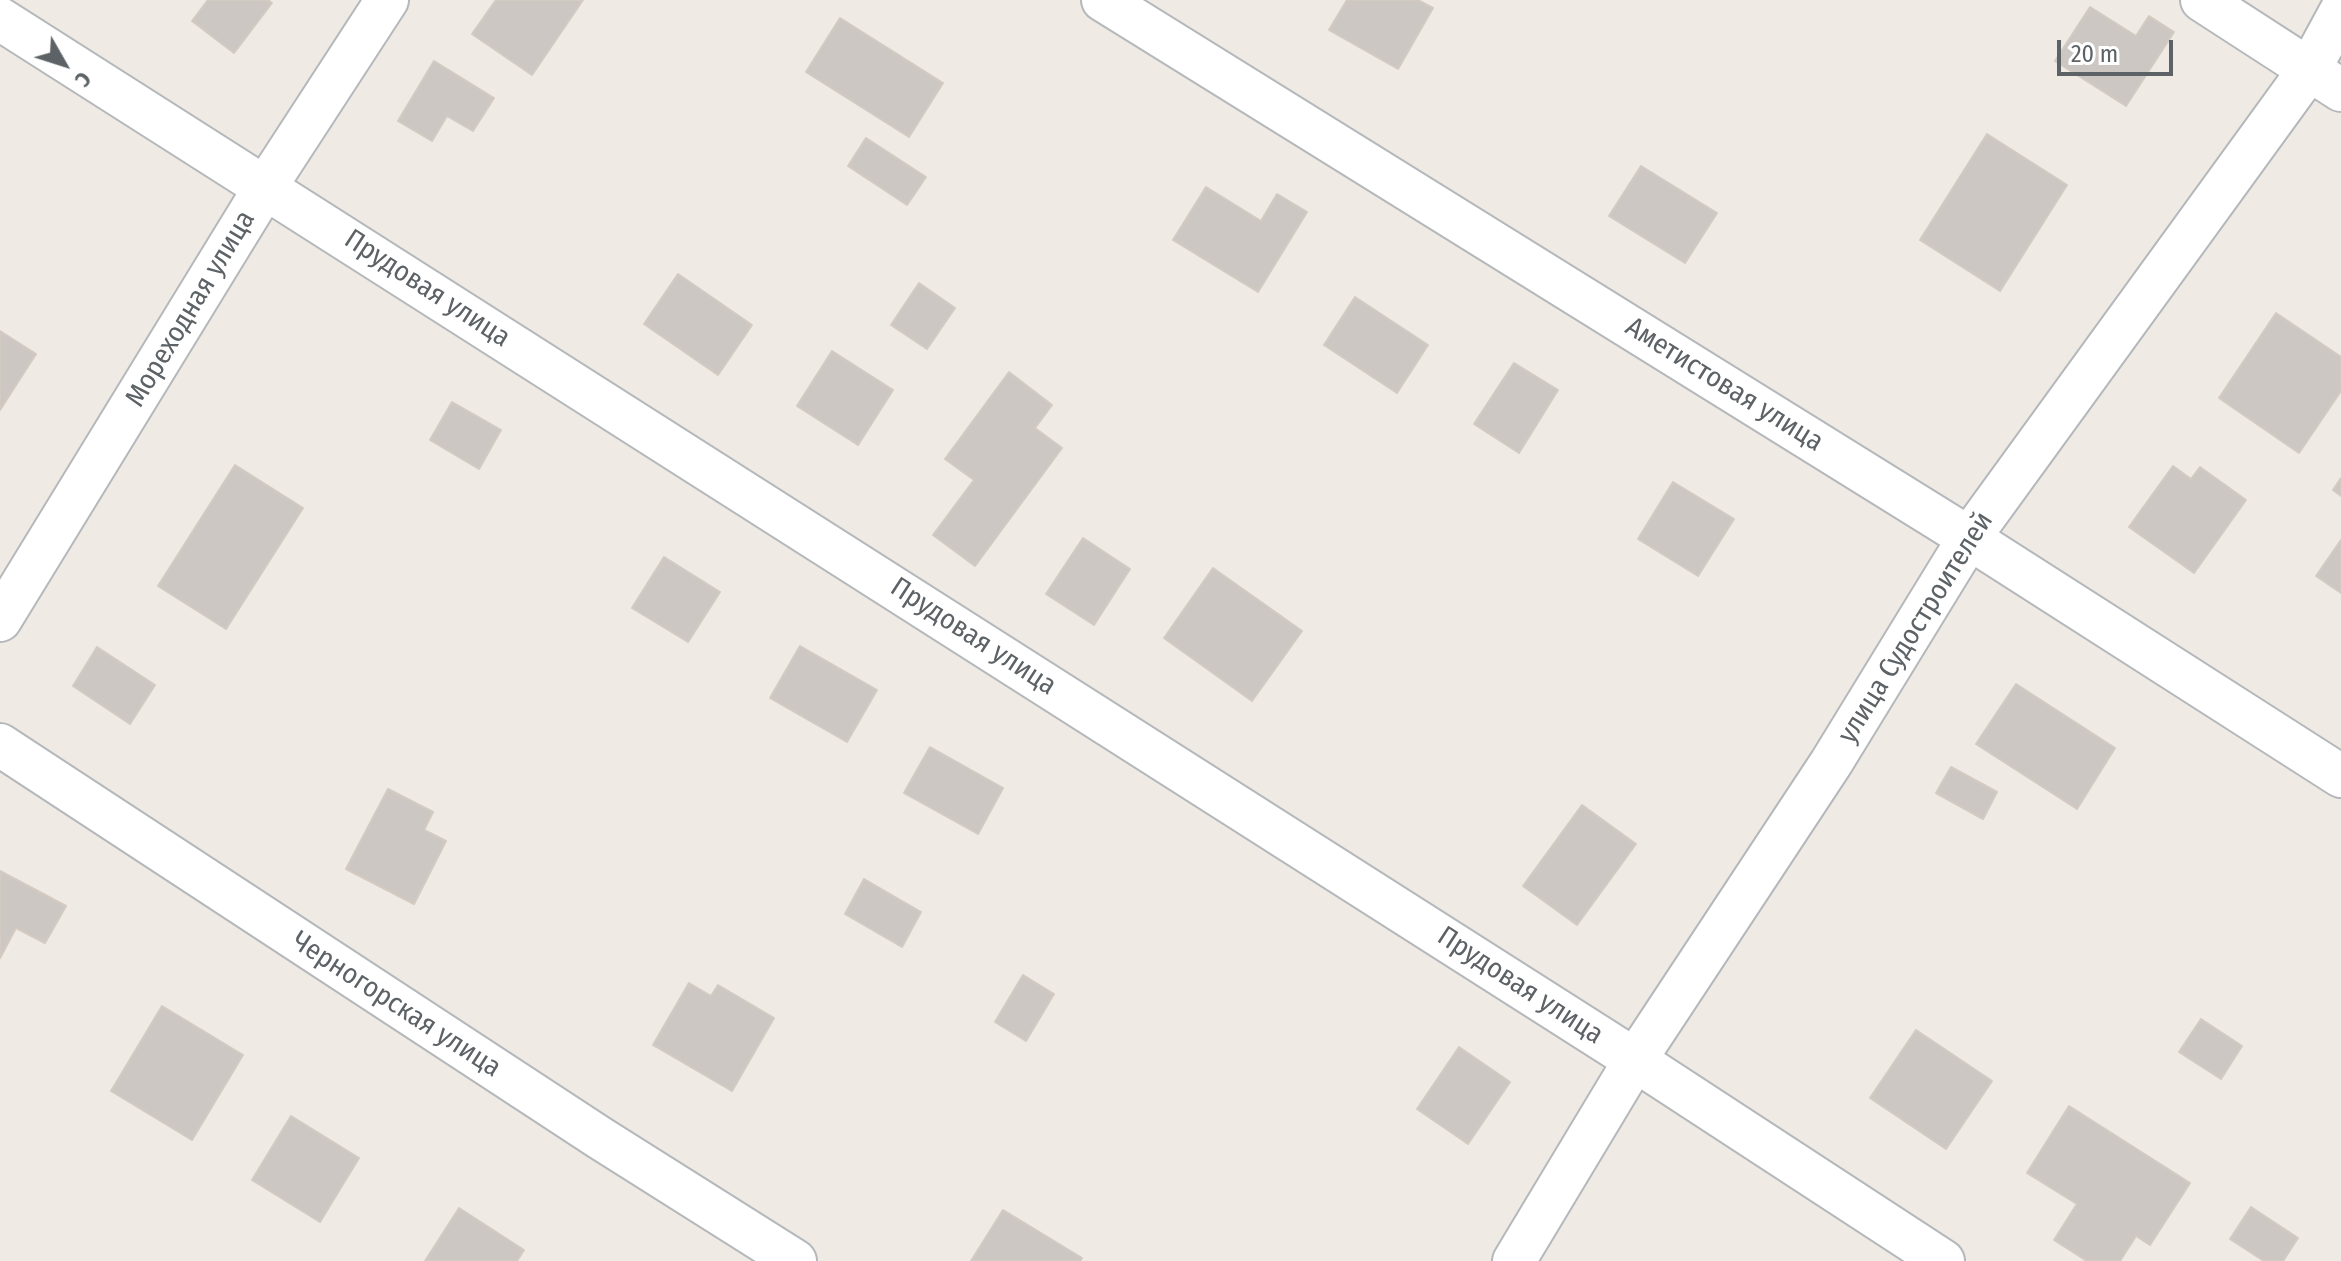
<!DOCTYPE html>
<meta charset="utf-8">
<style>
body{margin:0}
#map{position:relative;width:2341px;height:1261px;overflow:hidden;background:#efeae4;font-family:"Fira Sans Condensed",sans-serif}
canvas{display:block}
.north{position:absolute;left:24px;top:24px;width:80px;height:80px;-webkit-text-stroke:6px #fff;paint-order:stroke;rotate:129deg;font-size:22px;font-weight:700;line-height:32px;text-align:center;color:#5c6265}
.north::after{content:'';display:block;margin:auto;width:28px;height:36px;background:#5c6265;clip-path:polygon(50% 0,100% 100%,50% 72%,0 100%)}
.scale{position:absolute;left:2057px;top:40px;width:116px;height:36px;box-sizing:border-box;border:4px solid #5c6265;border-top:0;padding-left:10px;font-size:24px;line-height:28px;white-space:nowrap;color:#5c6265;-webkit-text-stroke:6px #fff;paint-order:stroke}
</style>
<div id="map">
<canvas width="2341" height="1261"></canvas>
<div class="north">С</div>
<div class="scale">20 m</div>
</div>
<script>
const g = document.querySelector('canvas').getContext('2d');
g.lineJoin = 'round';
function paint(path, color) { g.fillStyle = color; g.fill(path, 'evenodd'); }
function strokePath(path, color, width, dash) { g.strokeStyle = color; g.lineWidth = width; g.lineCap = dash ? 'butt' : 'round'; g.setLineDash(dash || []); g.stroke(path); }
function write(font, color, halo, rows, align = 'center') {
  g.font = font + ' "Fira Sans Condensed",sans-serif'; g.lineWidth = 8; g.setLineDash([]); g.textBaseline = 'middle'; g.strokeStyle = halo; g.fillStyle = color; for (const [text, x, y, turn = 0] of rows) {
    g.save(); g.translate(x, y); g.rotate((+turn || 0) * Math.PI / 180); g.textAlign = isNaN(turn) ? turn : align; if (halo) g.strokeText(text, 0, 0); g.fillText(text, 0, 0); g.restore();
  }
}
const building = new Path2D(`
 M208 0H268L272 3 234 53 192 21Z
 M496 0H583L532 75 472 34Z
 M1347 0H1418L1433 8 1398 69 1329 30Z
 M2090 7 2136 36 2149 16 2174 32 2126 106 2055 61Z
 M840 18 943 83 909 137 806 72Z
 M434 61 494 98 473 131 447 116 432 141 398 121Z
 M1987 134 2067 185 2000 291 1920 240Z
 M866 138 926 177 907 205 848 166Z
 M1641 166 1717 213 1685 263 1609 216Z
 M1206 187 1261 221 1277 194 1307 212 1258 292 1173 240Z
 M678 274 752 325 718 375 644 324Z
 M919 283 955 308 927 349 891 325Z
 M1355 297 1428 345 1397 393 1324 345Z
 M2276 313 2341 357V391L2299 453 2219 398Z
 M0 331 36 354 0 410Z
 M832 351 893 390 858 445 797 406Z
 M1514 363 1558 390 1519 453 1474 424Z
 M1009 372 1052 405 1035 428 1062 448 975 566 933 535 974 480 945 459Z
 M452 402 501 430 479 469 430 440Z
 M235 465 303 508 226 629 158 586Z
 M2173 466 2191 479 2200 467 2246 500 2194 573 2129 527Z
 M2341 478V496L2333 490Z
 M1673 482 1734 519 1698 576 1638 539Z
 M1083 538 1130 569 1094 625 1046 594Z
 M2341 540V593L2316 576Z
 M664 557 720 592 688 642 632 608Z
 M1213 568 1302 631 1252 701 1164 638Z
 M800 646 877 690 847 742 770 698Z
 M97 647 155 685 130 724 73 686Z
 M2016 684 2115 748 2077 809 1976 744Z
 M930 747 1003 788 978 834 904 793Z
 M1951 767 1997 792 1983 819 1936 793Z
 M388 789 433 812 424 830 446 841 414 904 346 869Z
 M1582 805 1636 844 1577 925 1523 886Z
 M0 871 66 906 45 943 16 928 0 958Z
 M864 879 921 912 902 947 845 914Z
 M1023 975 1054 994 1026 1041 995 1022Z
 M689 983 711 996 718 985 774 1018 732 1091 653 1045Z
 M162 1006 243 1055 192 1140 111 1091Z
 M2201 1019 2242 1046 2221 1079 2179 1052Z
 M1916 1030 1992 1081 1946 1149 1870 1098Z
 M1459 1047 1510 1082 1468 1144 1417 1109Z
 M2069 1106 2190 1183 2150 1245 2136 1236 2120 1261H2087L2054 1240 2077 1204 2027 1173Z
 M291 1116 359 1158 320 1222 252 1180Z
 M2251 1207 2298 1238 2283 1261H2264L2230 1239Z
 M459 1208 524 1250 517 1261H425Z
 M1003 1210 1082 1258 1080 1261H971Z`);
paint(building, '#ccc7c3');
strokePath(building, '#d3cac2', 2);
const minor = new Path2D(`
 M1103 0 1969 538 2341 776
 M2202 0 2341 90
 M0 19 1635 1060 1943 1261
 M0 620 266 186 387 0
 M0 745 600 1138 795 1261
 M1514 1261 1635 1060 1831 763 1969 538 2309 70 2341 11`);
strokePath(minor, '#b5b8bb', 46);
strokePath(minor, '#fff', 42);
write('28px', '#5c6265', '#fff', [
 ["Прудовая улица",427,289,33],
 ["Мореходная улица",191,309,-59],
 ["Аметистовая улица",1724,385,32],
 ["улица Судостроителей",1916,628,-58],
 ["Прудовая улица",973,637,33],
 ["Прудовая улица",1520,986,33],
 ["Черногорская улица",396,1005,33]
]);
</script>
